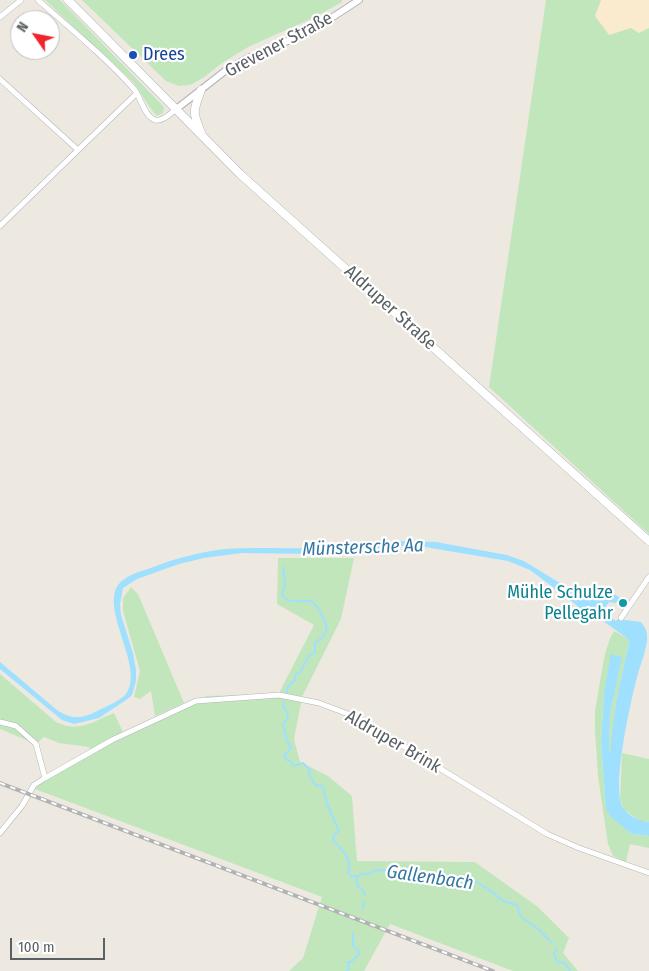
<!DOCTYPE html>
<meta charset="utf-8">
<style>
body{margin:0}
#map{position:relative;width:649px;height:971px;overflow:hidden;background:#ede9e1;font-family:"Fira Sans Condensed",sans-serif}
canvas{display:block}
.north{position:absolute;left:10px;top:10px;width:50px;height:50px;box-sizing:border-box;background:#fff;border:1px solid #bdbfc1;border-radius:50%;rotate:303deg;font-size:14px;font-weight:700;line-height:20px;text-align:center;color:#595f63}
.north::after{content:'';display:block;margin:auto;width:18px;height:22px;background:#ef252d;clip-path:polygon(50% 0,100% 100%,50% 72%,0 100%)}
.scale{position:absolute;left:10px;top:938px;width:95px;height:22px;box-sizing:border-box;border:2px solid #595f63;border-top:0;padding-left:6px;font-size:15px;line-height:18px;white-space:nowrap;color:#595f63;-webkit-text-stroke:4px #fff;paint-order:stroke}
</style>
<div id="map">
<canvas width="649" height="971"></canvas>
<div class="north">N</div>
<div class="scale">100 m</div>
</div>
<script>
const g = document.querySelector('canvas').getContext('2d');
g.lineJoin = 'round';
function paint(path, color) { g.fillStyle = color; g.fill(path, 'evenodd'); }
function strokePath(path, color, width, dash) { g.strokeStyle = color; g.lineWidth = width; g.lineCap = dash ? 'butt' : 'round'; g.setLineDash(dash || []); g.stroke(path); }
function write(font, color, halo, rows, align = 'center') {
  g.font = font + ' "Fira Sans Condensed",sans-serif'; g.lineWidth = 4.5; g.setLineDash([]); g.textBaseline = 'middle'; g.strokeStyle = halo; g.fillStyle = color; for (const [text, x, y, turn = 0] of rows) {
    g.save(); g.translate(x, y); g.rotate((+turn || 0) * Math.PI / 180); g.textAlign = isNaN(turn) ? turn : align; if (halo) g.strokeText(text, 0, 0); g.fillText(text, 0, 0); g.restore();
  }
}
paint(new Path2D(`
 M45 0H60L164 107 163 113 157 116C148 107 141 92 133 82Z
 M82 0H342V2L313 18 248 47 222 63 203 78 190 85 179 86 166 81Z
 M546 0H649V534L489 387Z
 M278 558H354L341 619 302 697 294 695 302 698 294 739 300 762 328 776 352 796 357 861 475 862 538 907 569 938 563 953 578 971H513L390 924 364 971H289L303 958 322 897 35 789 40 782 113 741 195 702 205 701 206 696 282 694 279 693 314 625 277 604Z
 M131 587 138 594 184 703 155 716 151 691 140 699 134 697 140 671 123 611V598Z
 M614 631 627 638 629 643 616 702 611 752H609L610 714 622 657 604 693 601 743 606 809 632 834 649 836V848L630 844 626 862 613 856 608 844 598 776 595 730V711L600 681 605 654 610 638Z
 M0 674 56 722C79 733 92 722 114 713L123 732 90 750 89 747 59 743 44 737 36 744 0 729Z
 M622 753 649 759V822L640 821 624 810 620 799Z`), '#c1e6bc');
paint(new Path2D(`
 M601 0H649V28L639 33 631 28 609 35 595 16Z`), '#fbebce');
paint(new Path2D(`
 M404 541 436 542 507 555 524 561 573 591 598 594 602 592 616 595 620 598 616 603 609 602 603 610 607 615 616 621 618 619 641 622C644 626 647 630 647 636 648 646 640 666 637 677 631 701 611 787 623 808 627 815 641 822 649 822V836L632 834 611 817 606 809 601 743 604 693 611 654 622 657 610 714 609 752H610L616 702 629 643 627 638 600 619 588 616 574 603 530 570 508 561 413 545 314 554 242 553 204 558 179 564 137 579 123 588 120 604 121 615 133 653 136 670V681L132 695 129 698 99 718 74 724 62 720 0 669V662L57 710C72 720 83 719 99 710 107 706 118 702 125 695 147 671 100 611 118 585 125 576 138 572 148 569 173 559 199 552 225 549 252 547 279 549 305 548 338 547 371 544 404 541Z`), '#9fe0ff');
strokePath(new Path2D(`
 M283 567 285 584 282 594C286 605 302 600 311 601L319 609 327 627 324 636 315 643V652L309 656 300 672 295 675V680L287 688V692
 M284 702 283 707C290 712 289 719 283 724 286 733 285 740 291 748L284 756 285 759 290 761 294 766 303 763 310 770 309 774 315 785 322 786 324 790 327 804 339 831 334 835 333 840C341 849 353 859 348 872L351 876 357 877 361 874H370L375 870 395 871 403 877H412L418 872 435 876 444 874 457 881 476 882 490 890 503 901 517 905 521 917 537 928 552 943
 M357 877V886L364 891 365 895
 M363 909 364 901
 M557 948 554 953 557 962 565 963 570 971
 M346 971 349 969 348 962H351L359 954 358 950 353 946V933`), '#9fe0ff', 2);
const minor = new Path2D(`
 M38 0C71 29 105 57 134 89 141 97 144 116 155 120 162 122 170 114 175 110
 M0 17 21 0
 M0 79 78 150 137 93
 M0 226 78 150
 M621 618 649 577
 M0 722 16 726 36 744 45 778 34 785 22 806 0 833
 M45 778 112 740 196 701 279 695 319 703 356 717 547 834 579 848 649 873`);
const tertiary = new Path2D(`
 M175 110 225 71 246 59 313 30 359 0`);
const secondary = new Path2D(`
 M68 0 240 174 649 541
 M201 90C192 113 193 113 202 135`);
strokePath(minor, '#b2b5b9', 6);
strokePath(tertiary, '#b2b5b9', 8);
strokePath(secondary, '#b3b7bc', 9);
strokePath(minor, '#fff', 5);
strokePath(tertiary, '#fff', 6);
strokePath(secondary, '#fff', 8);
const rail = new Path2D(`
 M0 783 493 971`);
strokePath(rail, '#b1b2b3', 4);
strokePath(rail, '#fff', 2, [5.5]);
for (const [x, y, r, color] of [
 [133,55,5,"#1a4fb4"],
 [623,603,5,"#0f9aa8"]
]) { const dot = new Path2D(); dot.arc(x, y, r, 0, 2 * Math.PI); g.fillStyle = color; g.fill(dot); strokePath(dot, '#fff', 2); }
write('18px', '#595f63', '#fff', [
 ["Grevener Straße",279,45,-28],
 ["Aldruper Straße",390,308,42],
 ["Aldruper Brink",393,742,30]
]);
write('18px', '#164399', '#fff', [
 ["Drees",143,55]
], 'left');
write('18px', '#0d838f', '#fff', [
 ["Mühle Schulze",613,593],
 ["Pellegahr",613,614]
], 'right');
write('italic 19px', '#3577a3', '#fff', [
 ["Münstersche Aa",363,548,-2],
 ["Gallenbach",430,878,8]
]);
</script>
